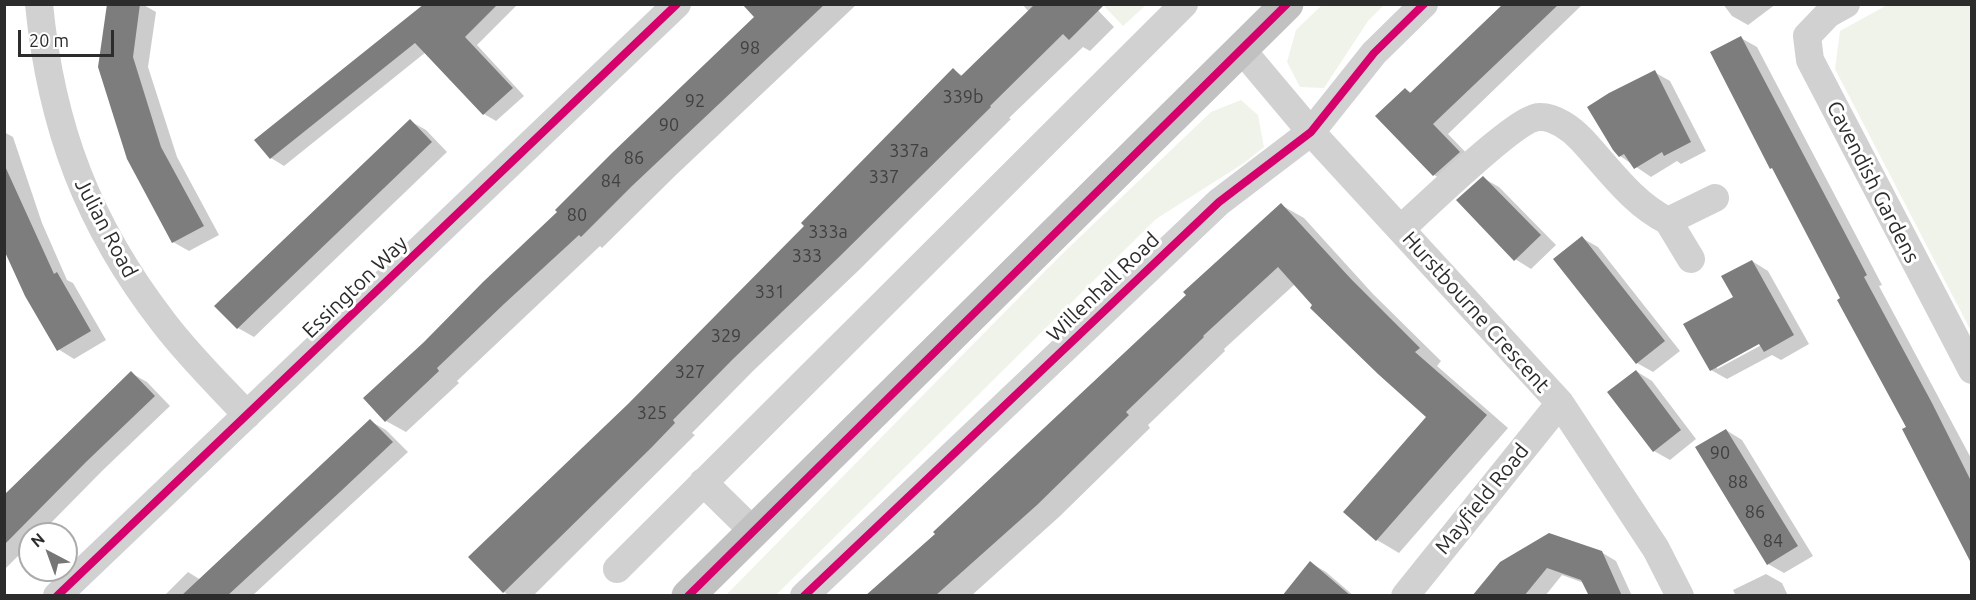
<!DOCTYPE html>
<style>
body{margin:0}
#map{position:relative;width:1976px;height:600px;overflow:hidden;background:#fff;font-family:Ubuntu,sans-serif}
canvas{display:block}
.frame{position:absolute;inset:0;border:6px solid #2c2c2c;pointer-events:none}
.north{position:absolute;left:18px;top:522px;width:60px;height:60px;box-sizing:border-box;background:#fff;border:2px solid #ababab;border-radius:50%;rotate:319deg;font-size:16px;font-weight:700;line-height:24px;text-align:center;color:#2c2c2c}
.north::after{content:'';display:block;margin:auto;width:21px;height:27px;background:#767676;clip-path:polygon(50% 0,100% 100%,50% 72%,0 100%)}
.scale{position:absolute;left:18px;top:30px;width:96px;height:27px;box-sizing:border-box;border:3px solid #2c2c2c;border-top:0;padding-left:8px;font-size:18px;line-height:21px;white-space:nowrap;color:#2c2c2c;-webkit-text-stroke:4px #fff;paint-order:stroke}
</style>
<div id="map">
<canvas width="1976" height="600"></canvas>
<div class="frame"></div>
<div class="north">N</div>
<div class="scale">20 m</div>
</div>
<script>
const g = document.querySelector('canvas').getContext('2d');
g.lineJoin = 'round';
function paint(path, color) { g.fillStyle = color; g.fill(path, 'evenodd'); }
function strokePath(path, color, width, dash) { g.strokeStyle = color; g.lineWidth = width; g.lineCap = dash ? 'butt' : 'round'; g.setLineDash(dash || []); g.stroke(path); }
function write(font, color, halo, rows, align = 'center') {
  g.font = font + ' Ubuntu,sans-serif'; g.lineWidth = 6; g.setLineDash([]); g.textBaseline = 'middle'; g.strokeStyle = halo; g.fillStyle = color; for (const [text, x, y, turn = 0] of rows) {
    g.save(); g.translate(x, y); g.rotate((+turn || 0) * Math.PI / 180); g.textAlign = isNaN(turn) ? turn : align; if (halo) g.strokeText(text, 0, 0); g.fillText(text, 0, 0); g.restore();
  }
}
paint(new Path2D(`
 M1323 4 1384 5 1368 21 1324 88 1300 87 1287 62 1296 30Z
 M1889 4 1971 5V331L1835 69 1840 31Z
 M1103 5H1146L1123 26Z
 M1241 100 1258 115 1264 147 1244 163 1156 219 776 595H726L1061 255 1211 112Z`), '#f0f3ea');
paint(new Path2D(`
 M108 4H142L156 12 148 67 177 157 219 235 189 251 173 242Z
 M450 4H518L477 45 524 96 496 121 484 114 426 52 284 166 271 158Z
 M765 4H857L676 175 602 248 600 246 457 381 459 383 406 432 386 421 425 343 757 18Z
 M1022 4H1092L1114 27 1090 51 1083 47 1009 118 1011 119 858 271 753 371 692 433 695 435 533 596H510L504 592 629 405 806 226 953 70 963 76 1029 12Z
 M1505 4H1583L1448 134 1475 162 1450 184 1434 175 1377 116 1405 89 1412 93Z
 M1723 4H1776L1748 25 1732 16Z
 M1741 38 1757 47 1882 285 1879 286 1972 460V547L1962 542 1908 428 1842 299Z
 M1654 72 1670 81 1706 151 1681 164 1677 161 1651 177 1620 156Z
 M410 121 426 130 447 152 254 337 238 328 216 306Z
 M4 132 13 137 42 223 67 280 73 283 106 340 74 359 58 349 4 246Z
 M1483 178 1499 187 1556 245 1531 269 1515 259Z
 M1281 205 1304 218 1373 294 1441 361 1437 366 1508 428 1399 553 1377 540 1345 512 1428 416 1295 284 1224 349 1225 351 1148 425 1150 428 1059 517 971 596H868L937 534Z
 M1582 238 1598 247 1680 351 1653 372 1637 363Z
 M1752 261 1768 271 1809 344 1781 360 1772 355 1727 379 1711 370ZM1765 339 1767 342 1717 369V366Z
 M1636 371 1652 381 1696 439 1670 460 1654 451Z
 M131 373 147 382 170 406 102 471 40 534H30V544L4 570V498Z
 M370 421 386 430 408 452 252 596H222Z
 M1726 430 1742 440 1813 556 1784 573 1768 564Z
 M1601 552 1616 561 1632 596H1590L1584 583 1562 575 1545 596H1475L1501 563Z
 M1311 563 1326 572 1354 596H1283Z
 M188 572 204 582 217 596H164Z
 M1766 574 1782 583 1788 596H1736L1733 590Z`), '#0003');
paint(new Path2D(`
 M107 4H140L133 57 161 147 204 226 172 243 127 159 98 67Z
 M424 4H498L465 37 513 88 483 115 415 43 270 159 254 140Z
 M742 4H825L632 186 581 237 579 235 504 304 437 368 439 371 385 422 363 398 424 342 483 282 557 212 555 210 613 152 754 17Z
 M1035 4H1105L1069 40 1063 34 990 106 991 107 837 259 732 360 673 420 675 423 652 447 503 593 468 557 628 404 804 226 801 223 953 68 961 76Z
 M1503 4H1559L1433 124 1460 152 1433 176 1375 116 1405 88 1410 93Z
 M1741 36 1867 275 1864 277 1932 403 1971 481V563L1902 429 1906 427 1837 300 1840 298 1772 168 1770 169 1710 52Z
 M1655 70 1691 142 1664 156 1662 152 1634 169 1624 154 1619 157 1613 150 1587 107 1609 93Z
 M410 119 432 142 237 329 214 306Z
 M4 164 54 274 57 272 91 331 57 351 25 296 4 250Z
 M1483 176 1541 235 1514 261 1456 200Z
 M1281 203 1351 279 1420 348 1415 352 1487 415 1376 541 1343 512 1426 417 1378 374 1310 308 1312 305 1278 267 1203 336 1204 337 1126 412 1129 415 1037 505 935 596H865L935 534 933 532 1186 295 1183 292Z
 M1582 236 1665 341 1636 364 1553 259Z
 M1752 260 1794 335 1764 352 1759 344 1710 371 1683 324 1733 297 1721 276Z
 M1636 370 1681 430 1653 452 1607 392Z
 M131 371 155 396 86 462 4 545V495Z
 M370 419 393 442 341 491 227 596H181Z
 M1726 429 1798 546 1767 565 1695 447Z
 M1549 533 1602 551 1622 596H1589L1581 580 1547 568 1524 596H1472L1500 562Z
 M1310 561 1351 596H1282Z`), '#7d7d7d');
strokePath(new Path2D(`
 M39 4C51 127 88 225 164 323 189 356 219 385 247 415
 M1846 4 1828 14 1807 36 1810 60 1972 370
 M1242 50 1311 132 1560 403 1656 549 1680 596
 M1668 221 1691 259
 M1401 229C1423 209 1516 118 1539 117 1554 116 1572 129 1582 140 1609 169 1632 203 1668 221L1715 198
 M703 482 753 531
 M617 569 1184 4
 M57 596 677 4
 M804 596 1219 202 1311 132 1374 53 1424 4
 M1405 596 1560 403`), '#d1d1d1', 28);
strokePath(new Path2D(`
 M688 596 1287 4`), '#c1c1c1', 33);
strokePath(new Path2D(`
 M57 596 677 4
 M688 596 1287 4
 M804 596 1219 202 1311 132 1374 53 1424 4`), '#d6006c', 8);
write('18px', '#404040', null, [
 ["98",750,48],
 ["339b",963,97],
 ["92",695,101],
 ["90",669,125],
 ["337a",909,151],
 ["86",634,158],
 ["337",884,177],
 ["84",611,181],
 ["80",577,215],
 ["333a",828,232],
 ["333",807,256],
 ["331",770,292],
 ["329",726,336],
 ["327",690,372],
 ["325",652,413],
 ["90",1720,453],
 ["88",1738,482],
 ["86",1755,512],
 ["84",1773,541]
]);
write('21px', '#2c2c2c', '#fff', [
 ["Cavendish Gardens",1873,182,63],
 ["Julian Road",106,228,62],
 ["Essington Way",355,287,-44],
 ["Willenhall Road",1103,287,-44],
 ["Hurstbourne Crescent",1476,312,48],
 ["Mayfield Road",1482,499,-51]
]);
</script>
